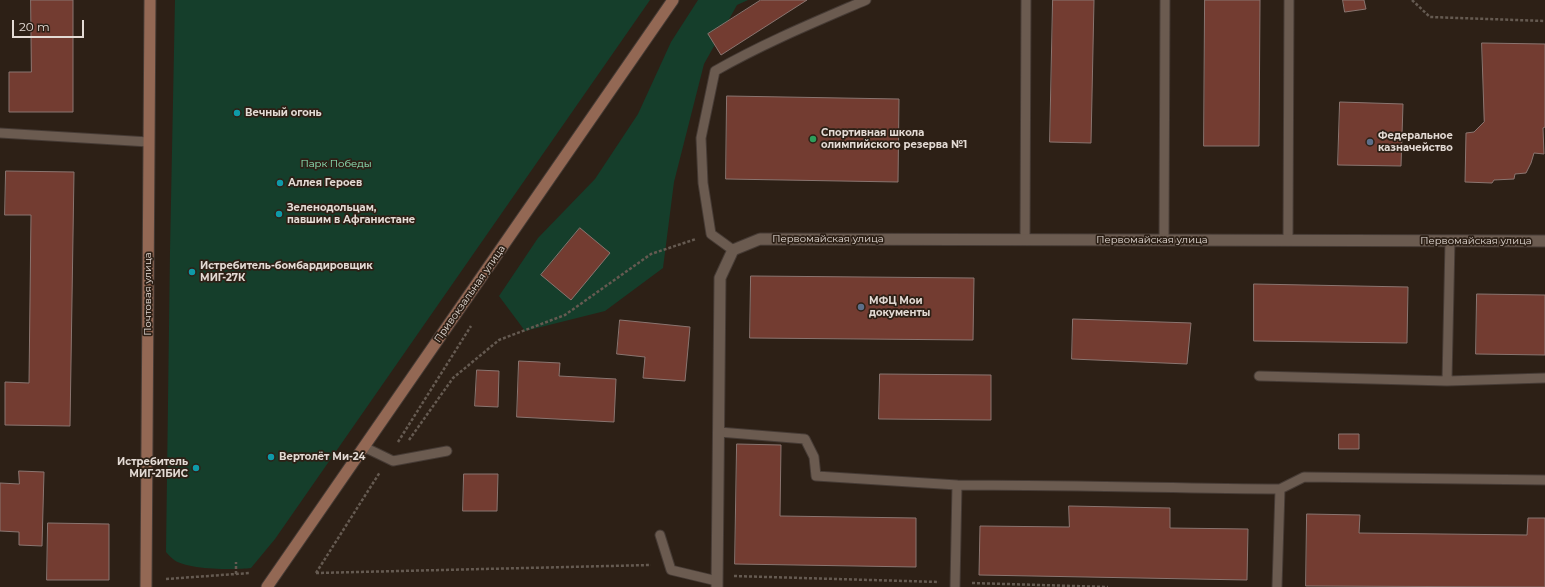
<!DOCTYPE html>
<meta charset="utf-8">
<style>
body{margin:0}
#map{position:relative;width:1545px;height:587px;overflow:hidden;background:#2d2016;font-family:Montserrat,sans-serif}
canvas{display:block}
.scale{position:absolute;left:12px;top:20px;width:72px;height:18px;box-sizing:border-box;border:2px solid #e3dad4;border-top:0;padding-left:5px;font-size:12px;line-height:14px;white-space:nowrap;color:#e3dad4;-webkit-text-stroke:3px #2d2016;paint-order:stroke}
</style>
<div id="map">
<canvas width="1545" height="587"></canvas>
<div class="scale">20 m</div>
</div>
<script>
const g = document.querySelector('canvas').getContext('2d');
g.lineJoin = 'round';
function paint(path, color) { g.fillStyle = color; g.fill(path, 'evenodd'); }
function strokePath(path, color, width, dash) { g.strokeStyle = color; g.lineWidth = width; g.lineCap = dash ? 'butt' : 'round'; g.setLineDash(dash || []); g.stroke(path); }
function write(font, color, halo, rows, align = 'center') {
  g.font = font + ' Montserrat,sans-serif'; g.lineWidth = 3.5; g.setLineDash([]); g.textBaseline = 'middle'; g.strokeStyle = halo; g.fillStyle = color; for (const [text, x, y, turn = 0] of rows) {
    g.save(); g.translate(x, y); g.rotate((+turn || 0) * Math.PI / 180); g.textAlign = isNaN(turn) ? turn : align; if (halo) g.strokeText(text, 0, 0); g.fillText(text, 0, 0); g.restore();
  }
}
paint(new Path2D(`
 M175 0H650L275 539 251 568C235 570 185 570 173 559 170 557 168 554 166 552L170 251Z
 M698 0H748L737 5 704 64 674 182 663 268 605 311 525 331 499 296 538 238 595 179 638 114 671 42Z`), '#153e2b');
const building = new Path2D(`
 M31 0H73V112H9V72H31Z
 M761 0H807L721 55 708 34Z
 M1053 0H1094L1091 143 1050 142Z
 M1205 0H1260L1259 146H1204Z
 M1343 0H1364L1366 9 1345 12Z
 M1482 43 1545 44V127L1543 128 1544 154 1534 153 1531 163 1526 173 1515 174 1514 179 1494 180 1492 183 1465 182 1466 133 1474 132 1484 122Z
 M727 96 899 99 898 182 726 179Z
 M1340 102 1403 104 1401 166 1338 165Z
 M6 171 74 172 70 426 5 425V382L29 383 31 215H5Z
 M580 228 610 253 571 300 541 275Z
 M751 276 974 278 973 340 750 338Z
 M1254 284 1408 287 1407 343 1254 341Z
 M1477 294 1545 295V355L1476 354Z
 M1073 319 1191 323 1187 364 1072 359Z
 M620 320 690 327 685 381 643 378 645 357 617 354Z
 M519 361 560 363 559 376 616 379 614 422 517 417Z
 M477 370 499 371 498 407 475 406Z
 M880 374 991 375V420L879 419Z
 M1339 434H1359V449H1339Z
 M737 444 781 445 780 516 916 518V567L735 564Z
 M19 471 44 472 42 546 19 545V532L0 531V483L19 484Z
 M464 474H498L497 511H463Z
 M1069 506 1170 508V528L1248 529 1247 580 979 575 980 526 1069 527Z
 M1307 514 1360 515 1359 533 1527 535 1528 518H1545V587L1306 586Z
 M48 523 109 524V580H47Z`);
paint(building, '#733c31');
strokePath(building, '#8a7570', 1);
const service = new Path2D(`
 M0 133 149 142
 M1025 240 1026 0
 M1164 240 1165 0
 M1288 240 1289 0
 M1450 241 1447 381 1545 378
 M733 250 711 234 703 183 701 138 715 71C764 43 815 22 866 0
 M1259 376 1447 381
 M719 432 805 439 814 457 816 476 957 485
 M364 447 393 461 447 451
 M660 535 671 570 717 581
 M955 587 957 485C1065 485 1173 488 1280 489
 M1277 587 1280 489 1304 477 1545 480`);
const minor = new Path2D(`
 M717 587 720 278 733 250 760 239 1545 241`);
const secondary = new Path2D(`
 M146 587 150 0
 M267 587 673 0`);
strokePath(service, '#463b35', 11);
strokePath(minor, '#463b35', 13);
strokePath(secondary, '#463b35', 13);
strokePath(new Path2D(`
 M1412 0 1430 17 1545 21
 M409 440 453 378 499 340 565 315 651 254 696 239
 M398 442 471 326
 M316 573 380 472
 M316 573 651 565
 M236 574V562
 M734 576 939 582
 M166 579 250 573
 M972 583 1108 587`), '#655a51', 2.5, [3, 2]);
strokePath(service, '#6b5b50', 9);
strokePath(minor, '#6b5b50', 11);
strokePath(secondary, '#936854', 11);
for (const [x, y, r, color] of [
 [237,113,4,"#0f9aa8"],
 [813,139,4,"#2e9e5b"],
 [1370,142,4,"#5c6f8a"],
 [280,183,4,"#0f9aa8"],
 [279,214,4,"#0f9aa8"],
 [192,272,4,"#0f9aa8"],
 [861,307,4,"#5c6f8a"],
 [271,457,4,"#0f9aa8"],
 [196,468,4,"#0f9aa8"]
]) { const dot = new Path2D(); dot.arc(x, y, r, 0, 2 * Math.PI); g.fillStyle = color; g.fill(dot); strokePath(dot, '#2d2016', 1.5); }
write('bold 10px', '#e3dad4', '#2d2016', [
 ["Вечный огонь",245,113],
 ["Спортивная школа",821,133],
 ["олимпийского резерва №1",821,145],
 ["Федеральное",1378,136],
 ["казначейство",1378,148],
 ["Аллея Героев",288,183],
 ["Зеленодольцам,",287,208],
 ["павшим в Афганистане",287,220],
 ["Истребитель-бомбардировщик",200,266],
 ["МИГ-27К",200,278],
 ["МФЦ Мои",869,301],
 ["документы",869,313],
 ["Вертолёт Ми-24",279,457],
 ["Истребитель",188,462,"right"],
 ["МИГ-21БИС",188,474,"right"]
], 'left');
write('10px', '#92edbe', '#2d2016', [
 ["Парк Победы",336,164]
]);
write('10px', '#e3dad4', '#2d2016', [
 ["Первомайская улица",828,239],
 ["Первомайская улица",1152,240],
 ["Первомайская улица",1476,241],
 ["Почтовая улица",148,294,-90],
 ["Привокзальная улица",470,294,-55]
]);
</script>
